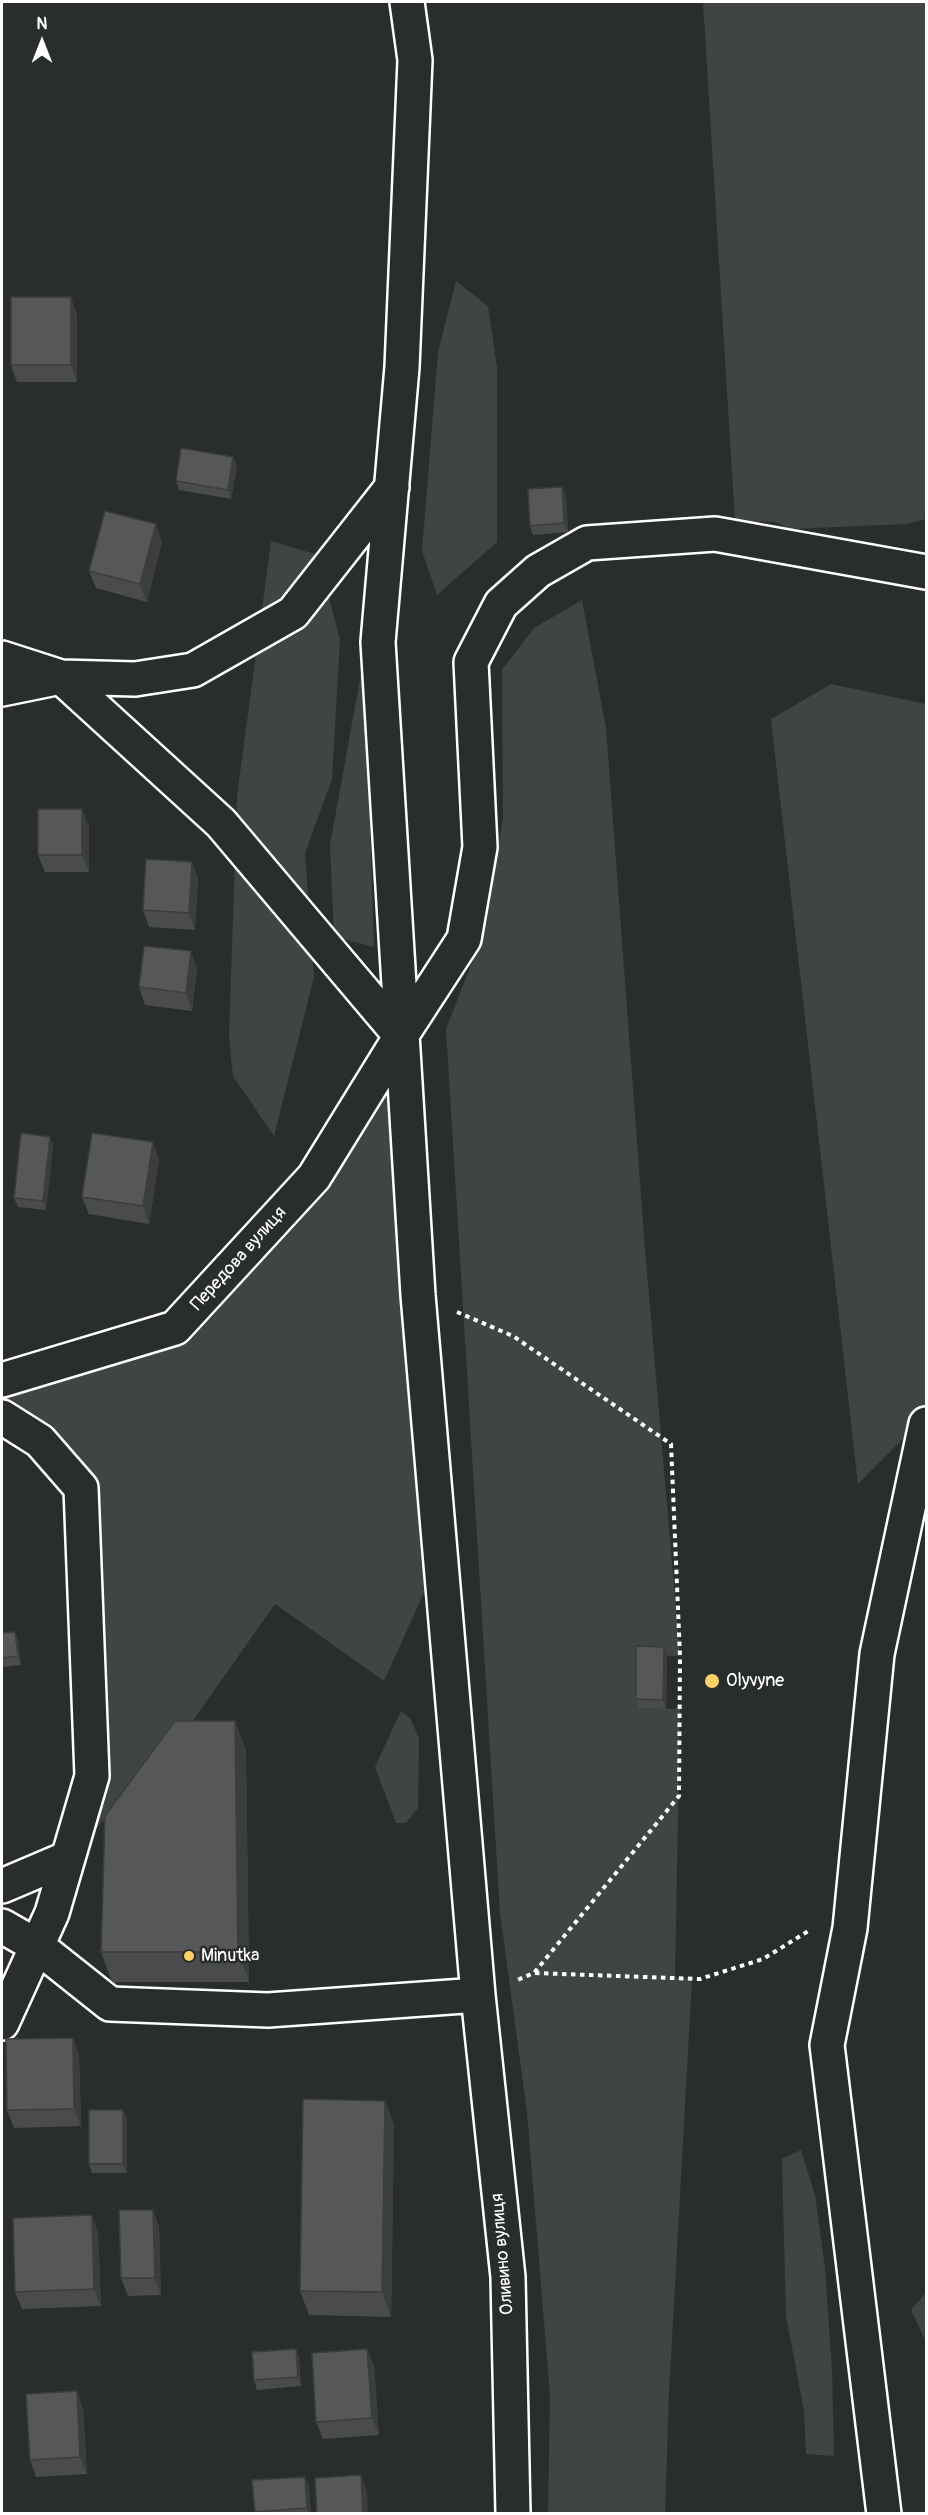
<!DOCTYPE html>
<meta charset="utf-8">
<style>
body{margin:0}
#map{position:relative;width:928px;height:2515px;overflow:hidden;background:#2a2d2e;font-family:Pangolin,sans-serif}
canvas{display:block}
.frame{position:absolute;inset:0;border:3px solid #fff;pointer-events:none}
.north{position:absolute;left:12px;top:12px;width:60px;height:60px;-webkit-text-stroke:4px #2a2d2e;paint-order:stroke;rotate:0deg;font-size:16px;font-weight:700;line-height:24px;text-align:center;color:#fff}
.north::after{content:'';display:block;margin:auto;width:21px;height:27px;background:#fff;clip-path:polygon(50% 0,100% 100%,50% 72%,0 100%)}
</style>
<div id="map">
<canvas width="928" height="2515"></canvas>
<div class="frame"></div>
<div class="north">N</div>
</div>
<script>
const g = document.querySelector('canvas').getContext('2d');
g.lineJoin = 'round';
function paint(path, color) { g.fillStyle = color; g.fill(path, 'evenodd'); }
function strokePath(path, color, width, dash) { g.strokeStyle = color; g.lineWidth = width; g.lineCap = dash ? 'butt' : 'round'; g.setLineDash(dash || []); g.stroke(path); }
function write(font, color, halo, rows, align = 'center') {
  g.font = font + ' Pangolin,sans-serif'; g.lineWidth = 5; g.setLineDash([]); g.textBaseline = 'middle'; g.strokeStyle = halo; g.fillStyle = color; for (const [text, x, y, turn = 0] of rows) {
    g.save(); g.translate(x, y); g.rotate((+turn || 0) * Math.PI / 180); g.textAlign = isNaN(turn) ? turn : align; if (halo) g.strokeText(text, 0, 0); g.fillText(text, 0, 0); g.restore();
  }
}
paint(new Path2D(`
 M703 2H926V519L906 524 790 529 775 522 735 521Z
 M456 281 488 306 497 367V542L437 595 422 551 438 352Z
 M271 541 318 555 340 640 332 779 305 853 314 977 274 1136 233 1076 229 1038 237 796Z
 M582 600 606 728 645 1249 680 1656 640 1655 639 1708 680 1709 675 1977 692 1978 669 2392 665 2513H548L550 2396 527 2112 500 1913 446 1029 486 927 503 817 502 670 534 628Z
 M364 657 374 947 334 937 330 845Z
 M831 684 926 704V1416L858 1484 771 719Z
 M401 1036 440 1557 384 1681 275 1604 180 1739 68 1858 92 1776 81 1488 2 1417V1380L175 1328 314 1177Z
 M401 1711 410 1718 419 1738 418 1808 406 1823H396L375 1767Z
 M801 2150 815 2195 825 2268 832 2370 834 2456 806 2454 804 2411 786 2316 782 2159Z
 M926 2292V2342L911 2310Z`), '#414445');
const minor = new Path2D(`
 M407 2 415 60 402 367 378 642 418 1295 478 1995 508 2277 513 2514
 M2 658 61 677 221 823 401 1036
 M2 689 61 677 135 679 193 670 293 613 392 487
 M2 1380 175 1328 314 1177 401 1036 464 939 480 847 471 662 501 604 538 571 587 543 715 534 926 572
 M2 1417 40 1441 81 1488 92 1776 52 1913 2 2023
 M2 1886 68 1858
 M2 1926 37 1946 110 2004 268 2010 478 1995
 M884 2514 827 2045 850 1928 877 1654 926 1424`);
strokePath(minor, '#fff', 38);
strokePath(new Path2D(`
 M457 1312 513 1336 671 1444 680 1656 679 1796 534 1973 515 1981
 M535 1973 700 1979 763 1959 810 1930`), '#fff', 4, [4.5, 4.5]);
strokePath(minor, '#2a2d2e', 33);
paint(new Path2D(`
 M77 314V382H17L11 365Z
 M233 457 237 466 231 499 179 490 176 481Z
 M562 487 566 496 568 532 533 535 530 526Z
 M162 542 147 602 96 588 89 571Z
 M82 809 89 827V872H45L38 855Z
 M192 862 198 879 195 930 149 927 143 910Z
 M197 969 192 1011 145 1005 139 987Z
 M50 1137 53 1146 46 1210 18 1207 14 1198Z
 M159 1160 149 1224 89 1214 82 1197Z
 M15 1632 18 1641 21 1665 2 1667V1633Z
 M664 1647 667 1656 666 1709 639 1708 636 1699Z
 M235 1721 246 1751 249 1982H112L101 1952Z
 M79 2055 81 2126 14 2128 7 2110Z
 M385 2101 394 2125 391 2317 309 2315 300 2291Z
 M123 2110 127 2120V2173H92L89 2164Z
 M153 2210 159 2227 161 2295 128 2296 121 2278Z
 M98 2233 101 2306 22 2309 15 2292Z
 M296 2349 299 2358 301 2386 257 2390 254 2380Z
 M374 2366 379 2435 323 2439 316 2422Z
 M83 2409 87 2474 36 2477 30 2460Z
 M309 2486 311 2514H255V2512Z`), '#494b4c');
paint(new Path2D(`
 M71 297 77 314V382L71 365Z
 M233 457 237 466 231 499 228 490Z
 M562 487 566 496 568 532 564 523Z
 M156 524 162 542 147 602 140 584Z
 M82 809 89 827V872L82 855Z
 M192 862 198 879 195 930 189 913Z
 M191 951 197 969 192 1011 186 993Z
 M50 1137 53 1146 46 1210 43 1201Z
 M153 1142 159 1160 149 1224 143 1206Z
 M15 1632 18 1641 21 1665 18 1656Z
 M664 1647 667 1656 666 1709 663 1700Z
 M235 1721 246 1751 249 1982 238 1952Z
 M73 2038 79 2055 81 2126 74 2109Z
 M385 2101 394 2125 391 2317 382 2292Z
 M123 2110 127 2120V2173L123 2164Z
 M153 2210 159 2227 161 2295 155 2278Z
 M92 2215 98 2233 101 2306 94 2289Z
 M296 2349 299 2358 301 2386 298 2377Z
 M367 2349 374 2366 379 2435 372 2418Z
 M77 2391 83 2409 87 2474 80 2457Z
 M361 2475 367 2492 368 2514H363Z
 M305 2477 309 2486 311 2514H309L307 2508Z`), '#3c3d3e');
const building = new Path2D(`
 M11 297H71V365H11Z
 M181 448 233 457 228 490 176 481Z
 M562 487 564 523 530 526 528 489Z
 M105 511 156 524 140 584 89 571Z
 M38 809H82V855H38Z
 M146 859 192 862 189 913 143 910Z
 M144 946 191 951 186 993 139 987Z
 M21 1133 50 1137 43 1201 14 1198Z
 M92 1133 153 1142 143 1206 82 1197Z
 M15 1632 18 1656 2 1658V1633Z
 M636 1646 664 1647 663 1700 636 1699Z
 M175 1721H235L238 1952H101L105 1816Z
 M73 2038 74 2109 7 2110 6 2039Z
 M303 2099 385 2101 382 2292 300 2291Z
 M89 2110H123V2164H89Z
 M119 2210H153L155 2278H121Z
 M92 2215 94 2289 15 2292 13 2218Z
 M296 2349 298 2377 254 2380 252 2352Z
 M367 2349 372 2418 316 2422 312 2353Z
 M77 2391 80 2457 30 2460 26 2394Z
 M361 2475 363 2514H317L315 2478Z
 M305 2477 307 2508 255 2512 252 2480Z`);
paint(building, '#555758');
strokePath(building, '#3c3d3e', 1.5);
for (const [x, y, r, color] of [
 [712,1681,8,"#ffd166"],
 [189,1956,6,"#ffd166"]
]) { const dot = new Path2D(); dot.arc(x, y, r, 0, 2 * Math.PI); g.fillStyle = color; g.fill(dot); strokePath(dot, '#2a2d2e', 2); }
write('18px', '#fff', '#2a2d2e', [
 ["Передова вулиця",239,1259,-48],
 ["Оливино вулиця",503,2254,-95]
]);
write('18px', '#fff', '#2a2d2e', [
 ["Olyvyne",726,1681],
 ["Minutka",201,1956]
], 'left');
</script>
